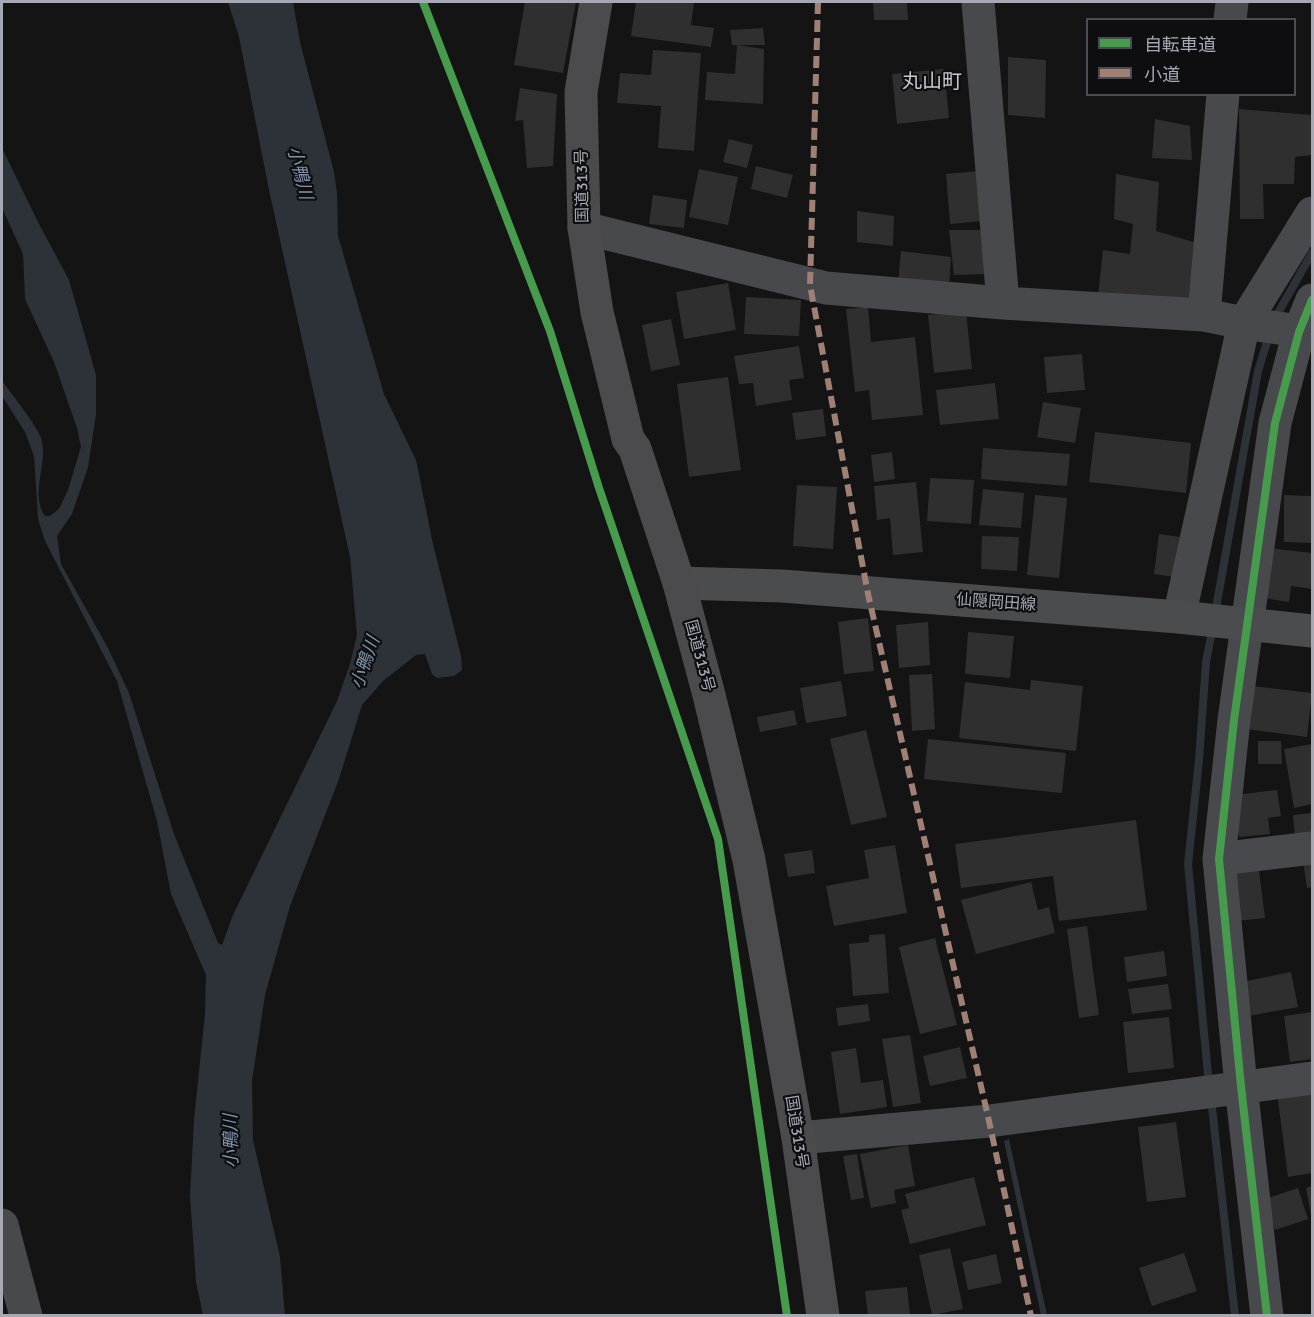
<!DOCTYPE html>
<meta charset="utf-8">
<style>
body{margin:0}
#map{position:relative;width:1314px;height:1317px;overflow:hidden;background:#141414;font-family:Signika,"Noto Sans JP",sans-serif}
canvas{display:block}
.frame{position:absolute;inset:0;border:3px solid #a6a9b4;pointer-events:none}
.legend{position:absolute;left:1086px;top:18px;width:210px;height:78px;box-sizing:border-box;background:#0e0e10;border:2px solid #4b4c52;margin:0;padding:8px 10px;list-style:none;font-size:18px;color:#a6a9b4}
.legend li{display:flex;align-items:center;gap:12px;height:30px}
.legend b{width:30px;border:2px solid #4b4c52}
</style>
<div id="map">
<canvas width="1314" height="1317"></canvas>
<div class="frame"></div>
<ul class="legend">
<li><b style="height:8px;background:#469c4c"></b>自転車道</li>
<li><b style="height:8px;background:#9e8076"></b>小道</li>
</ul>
</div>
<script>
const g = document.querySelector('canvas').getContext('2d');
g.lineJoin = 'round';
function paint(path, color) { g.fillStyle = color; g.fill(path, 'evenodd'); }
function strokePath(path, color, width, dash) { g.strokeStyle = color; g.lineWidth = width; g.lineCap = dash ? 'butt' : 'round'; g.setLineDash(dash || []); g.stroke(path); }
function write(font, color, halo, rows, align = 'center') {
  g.font = font + ' Signika,"Noto Sans JP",sans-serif'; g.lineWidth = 4.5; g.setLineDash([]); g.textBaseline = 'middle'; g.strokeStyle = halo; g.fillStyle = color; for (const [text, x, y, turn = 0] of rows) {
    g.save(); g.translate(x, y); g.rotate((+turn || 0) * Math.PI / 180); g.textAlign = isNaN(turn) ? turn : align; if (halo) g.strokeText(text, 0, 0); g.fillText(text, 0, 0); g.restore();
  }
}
paint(new Path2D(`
 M228 2H293L300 42 334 172 337 193 338 236 384 394 416 460 433 544 461 656 462 670 454 676 437 678 432 674 425 654 416 655 383 681 362 705 339 779 290 906 265 995 252 1081 253 1140 280 1257 285 1316 203 1315 196 1282 190 1196 194 1119 205 1014 206 975 171 894 157 821 117 681 45 541 38 519 34 456 25 432 2 396V381C11 393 37 426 41 438 49 463 29 494 45 516H50L59 509 68 490 81 447 77 428 54 362 25 299 23 254 2 208V148L37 220 69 280 96 375V415L88 467 72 514 57 536 61 564 108 648 129 693 174 834 218 943 222 945 233 915 337 701 350 664 357 635 350 557 269 190 239 37Z
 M1009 1139 1047 1315H1041L1004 1141Z`), '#2c3238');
strokePath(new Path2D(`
 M1274 320 1312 253
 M1215 614 1258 371 1270 332
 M1209 1085 1188 864 1199 760 1206 662 1213 626
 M1211 1098 1235 1316`), '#2c3238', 8);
paint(new Path2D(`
 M525 2H576L563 73 514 65Z
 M636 2H694L691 25 714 28 711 47 631 36Z
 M873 2H907L908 20H874Z
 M763 28 765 45H732L730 30Z
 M737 45 764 49 763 104 705 100 707 72 735 74Z
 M653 50 701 53 694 151 658 148 661 106 617 103 620 73 651 75Z
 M1008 57 1046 60 1045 118 1008 115Z
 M944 69 949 118 897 124 892 74Z
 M520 88 557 94 553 166 527 168 523 120 515 121Z
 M1239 109 1312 115V155L1295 157 1294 184H1263L1264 219H1240Z
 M1155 119 1190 126 1192 160 1152 158Z
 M729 139 753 145 747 168 723 162Z
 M756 166 793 175 787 198 751 189Z
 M699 169 738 177 728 225 689 217Z
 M979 171 983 221 950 224 946 174Z
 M1116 174 1159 182 1156 231 1197 243 1194 302 1098 296 1103 250 1130 254 1133 224 1114 219Z
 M653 195 687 200 684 228 649 224Z
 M857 211 894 216 893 246 857 242Z
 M949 230H987L990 274 954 275Z
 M901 251 951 257 949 288 898 283Z
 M728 283 736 330 684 339 676 292Z
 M746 297 801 300 799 336 744 334Z
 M868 307 871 342 915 337 923 415 872 420 869 390 855 392 846 309Z
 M966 311 972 369 934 373 928 315Z
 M671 319 680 365 651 371 642 325Z
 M799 346 804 378 789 380 792 400 756 406 753 383 739 384 734 356Z
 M1082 354 1085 390 1047 393 1044 357Z
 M728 377 741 470 689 477 677 384Z
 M995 383 999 419 940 425 936 390Z
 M1043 402 1081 408 1075 443 1037 437Z
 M823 409 826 436 796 440 792 413Z
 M1095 432 1191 443 1186 493 1089 482Z
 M983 448 1070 454 1067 486 981 479Z
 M892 452 895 479 874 482 871 455Z
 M930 478 974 480 971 524 927 521Z
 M916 482 923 552 893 555 890 518 877 520 874 486Z
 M797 485 837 487 833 549 793 546Z
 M983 489 1024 493 1021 528 979 525Z
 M1035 495 1067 498 1059 578 1027 575Z
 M1284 495 1312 496V543L1284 542Z
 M1159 534 1180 537 1174 577 1154 574Z
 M982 536 1019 537 1017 571 981 569Z
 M1269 548 1312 553V589L1291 586 1289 602 1263 598Z
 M868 618 874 671 844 674 838 622Z
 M928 622 930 665 899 668 896 625Z
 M968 632 1014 636 1010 678 965 674Z
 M932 674 935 729 912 731 909 675Z
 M1031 680 1083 686 1076 751 959 738 965 682 1030 690Z
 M841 681 847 716 806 723 800 688Z
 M1244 685 1312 693 1307 737 1239 728Z
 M794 710 797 725 760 732 757 717Z
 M866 730 887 817 851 825 830 739Z
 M928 739 1066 753 1062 793 924 779Z
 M1258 741H1281L1282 764H1258Z
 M1312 744V804L1294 808 1284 749Z
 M1277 790 1281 816 1268 818 1270 834 1239 837 1234 795Z
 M1312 813V835L1295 837 1293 815Z
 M1136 820 1147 910 1059 921 1053 876 961 888 955 844Z
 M895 845 907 913 834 926 826 886 869 878 864 850Z
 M812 850 815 873 788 877 784 854Z
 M1312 860V887L1307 888 1303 861Z
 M1259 870 1265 918 1237 921 1231 873Z
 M1031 882 1038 910 1049 907 1055 933 976 954 961 900Z
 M1087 926 1099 1015 1079 1018 1067 929Z
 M885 934 889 993 853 996 849 944 869 942V935Z
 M935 938 957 1025 920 1034 899 947Z
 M1164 951 1167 976 1127 982 1124 957Z
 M1291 972 1298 1007 1248 1016 1242 982Z
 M1168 984 1172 1009 1132 1014 1128 989Z
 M868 1004 870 1021 838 1026 836 1008Z
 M1312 1012V1059L1290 1062 1284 1016Z
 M1169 1017 1174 1068 1128 1073 1123 1022Z
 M910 1035 921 1103 893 1107 882 1039Z
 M960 1047 967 1078 930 1086 923 1056Z
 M856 1048 861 1083 883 1080 887 1107 840 1114 831 1052Z
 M1312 1080V1173L1288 1177 1276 1085Z
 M1176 1122 1186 1197 1147 1202 1138 1127Z
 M908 1145 915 1186 894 1190 896 1203 871 1208 860 1154Z
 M857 1154 864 1198 851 1200 843 1156Z
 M974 1177 986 1225 910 1244 901 1210 909 1208 905 1194Z
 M1312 1186V1215H1311L1306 1188Z
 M1298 1188 1308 1219 1275 1230 1265 1199Z
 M950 1248 963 1309 932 1315 919 1255Z
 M1184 1253 1197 1291 1152 1306 1139 1268Z
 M996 1254 1002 1283 968 1290 962 1262Z
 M907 1287 910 1316H868L865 1291Z`), '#2f2f30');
strokePath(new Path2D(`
 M978 2 1003 303
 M1230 20 1232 2
 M584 228 826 288 1003 303 1204 315 1244 323 1312 333
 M1204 315 1223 94
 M1179 617 1244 323 1312 213
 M1219 859 1312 848
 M798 1138 989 1121 1312 1078
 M2 1225 26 1316
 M1267 1316 1241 1086 1219 859 1234 720 1275 423 1299 332 1312 300`), '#48494d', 33);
strokePath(new Path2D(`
 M679 583 782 586 1179 617 1312 631`), '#4b4c4e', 33);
strokePath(new Path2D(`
 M596 2 581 92 584 228 597 312 628 439 635 449 679 583 709 695 749 860 798 1138 823 1316`), '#4b4b4e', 33);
strokePath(new Path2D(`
 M818 2 810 285 868 594 989 1121 1031 1316`), '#9e8076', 6, [12, 6]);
strokePath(new Path2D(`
 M423 2 550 331 599 488 718 839 787 1316
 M1267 1316 1241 1086 1219 859 1234 720 1275 423 1299 332 1312 300`), '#469c4c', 8);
write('16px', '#a6a9b4', '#0e0e10', [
 ["国道313号",583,186,-91],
 ["仙隠岡田線",996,603,4],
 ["国道313号",699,656,75],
 ["国道313号",796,1132,81]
]);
write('italic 18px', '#8194ab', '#0e0e10', [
 ["小鴨川",299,173,76],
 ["小鴨川",366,663,-71],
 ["小鴨川",232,1141,-91]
]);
write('20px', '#c7c9d0', '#0e0e10', [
 ["丸山町",932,83]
]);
</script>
